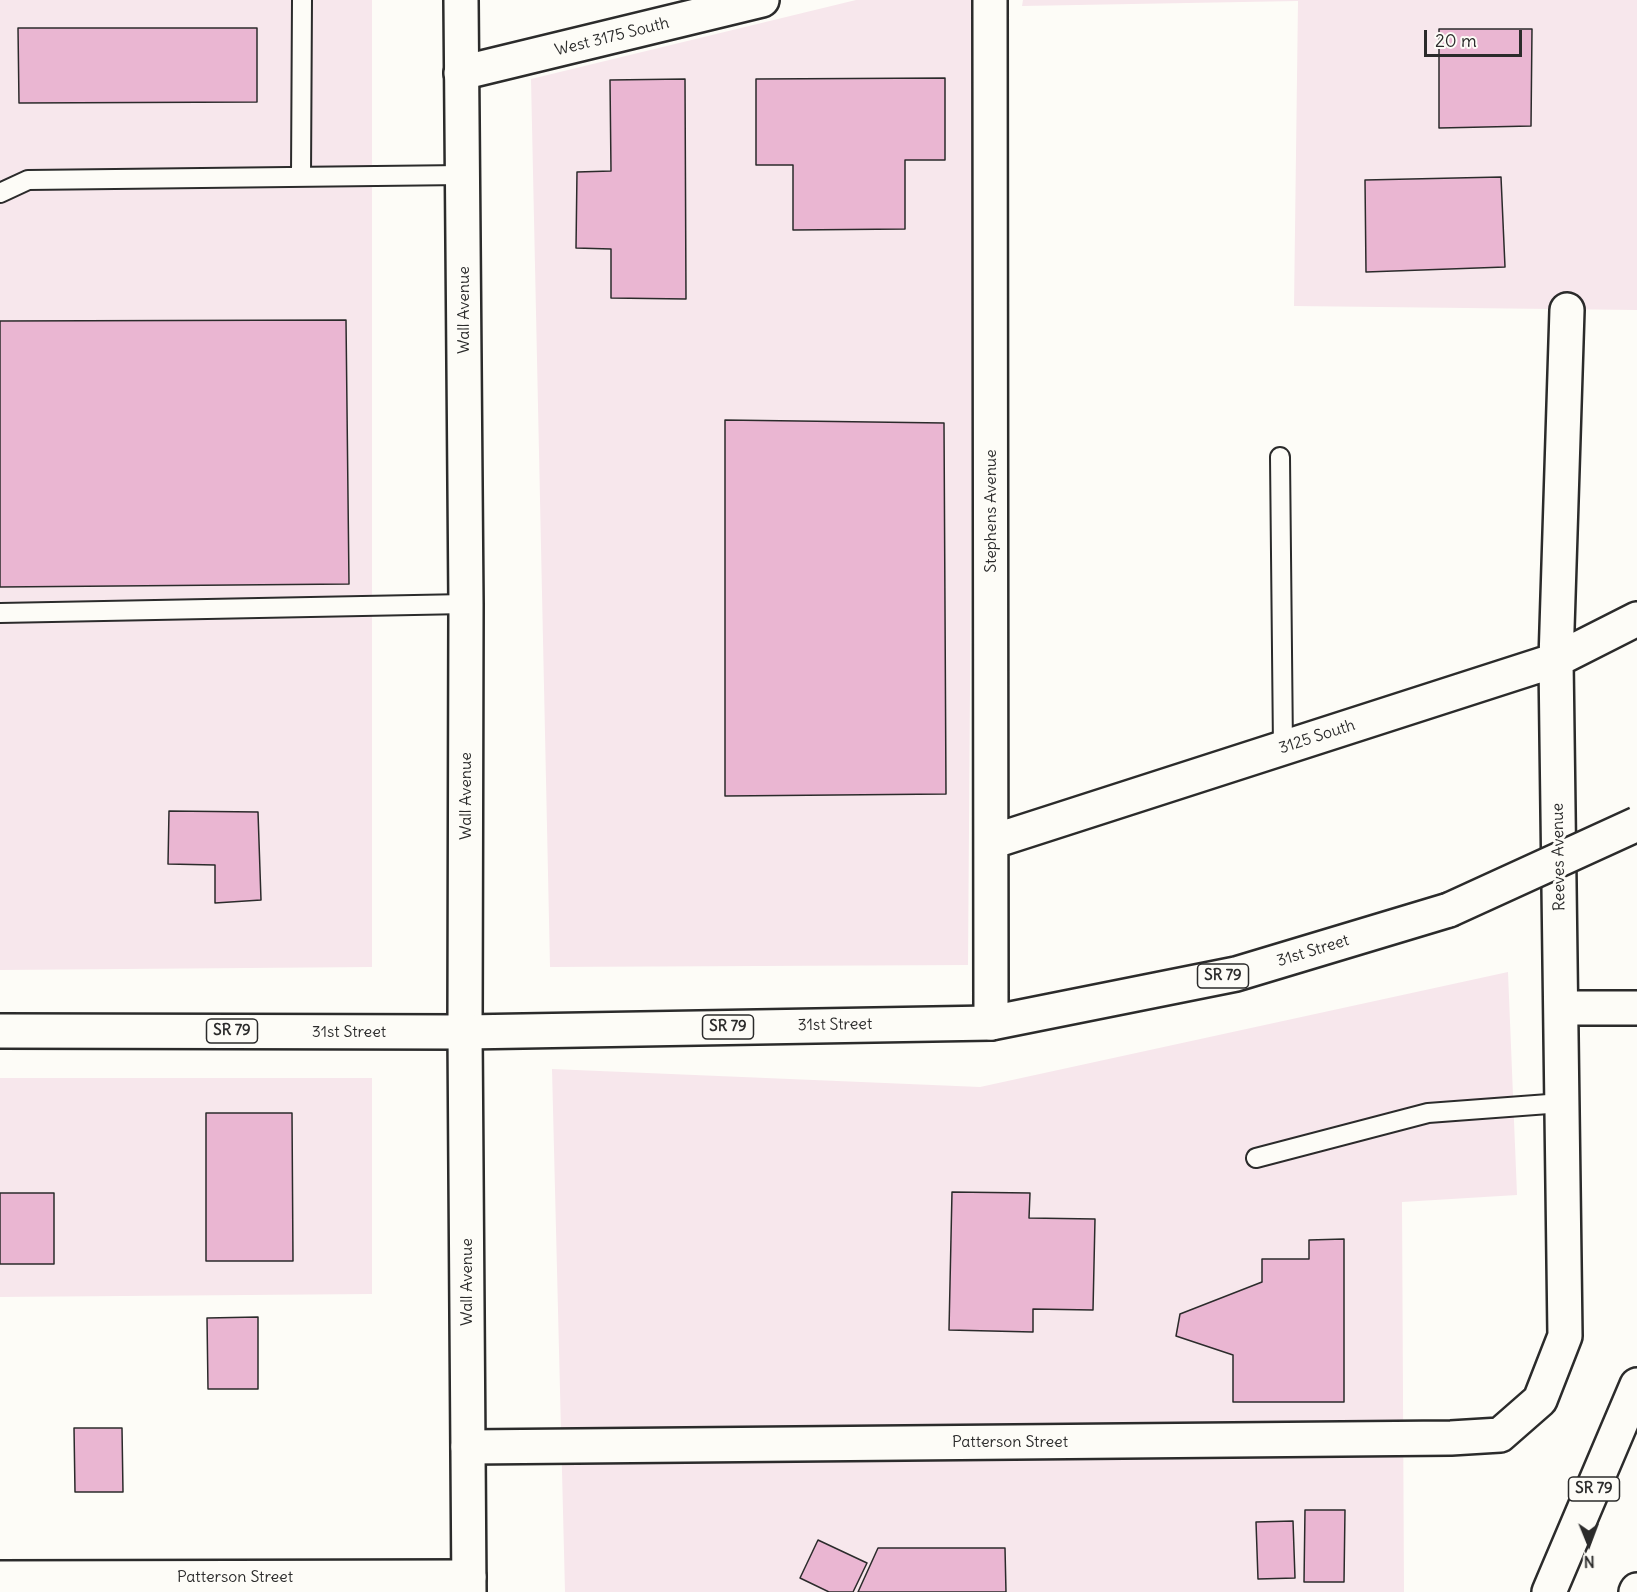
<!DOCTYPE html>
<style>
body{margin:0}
#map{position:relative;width:1637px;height:1592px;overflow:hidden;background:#fdfcf7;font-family:Delius,sans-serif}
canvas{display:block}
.north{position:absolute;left:1559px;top:1514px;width:60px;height:60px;-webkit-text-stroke:4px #fdfcf7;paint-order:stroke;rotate:179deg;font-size:16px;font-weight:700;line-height:24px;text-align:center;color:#2b2b2b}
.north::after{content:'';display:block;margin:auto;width:21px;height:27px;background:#2b2b2b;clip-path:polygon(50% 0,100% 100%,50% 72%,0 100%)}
.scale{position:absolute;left:1424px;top:30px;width:98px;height:27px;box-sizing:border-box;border:3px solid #2b2b2b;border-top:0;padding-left:8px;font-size:18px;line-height:21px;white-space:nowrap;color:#2b2b2b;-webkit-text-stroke:4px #fdfcf7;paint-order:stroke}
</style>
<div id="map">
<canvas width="1637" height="1592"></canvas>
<div class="north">N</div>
<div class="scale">20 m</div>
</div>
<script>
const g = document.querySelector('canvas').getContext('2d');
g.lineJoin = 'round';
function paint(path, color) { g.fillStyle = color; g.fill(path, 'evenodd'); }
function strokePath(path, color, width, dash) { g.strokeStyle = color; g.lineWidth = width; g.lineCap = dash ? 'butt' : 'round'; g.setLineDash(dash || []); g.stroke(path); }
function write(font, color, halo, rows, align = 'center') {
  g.font = font + ' Delius,sans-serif'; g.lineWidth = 6; g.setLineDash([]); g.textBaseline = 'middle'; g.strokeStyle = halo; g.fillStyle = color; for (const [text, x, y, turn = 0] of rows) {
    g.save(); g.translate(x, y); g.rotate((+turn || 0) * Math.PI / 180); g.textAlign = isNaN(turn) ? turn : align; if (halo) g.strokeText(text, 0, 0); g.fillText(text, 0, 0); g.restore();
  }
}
paint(new Path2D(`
 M0 0H372V967L0 970Z
 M856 0H975L968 965 550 967 531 79Z
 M1023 0H1637V310L1294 306 1298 1 1022 6Z
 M1508 972 1517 1195 1402 1202 1404 1592H565L552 1069 980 1087Z
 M0 1078H372V1294L0 1297Z`), '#f7e7ec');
const building = new Path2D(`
 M18 28H257V102L19 103Z
 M1439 29H1532L1531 126 1439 128Z
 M945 78V160H905V229L793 230V165H756V79Z
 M685 79 686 299 611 298V249L576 248 577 172 611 171 610 80Z
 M1501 177 1505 267 1366 272 1365 180Z
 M346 320 349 584 0 587V321Z
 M725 420 944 423 946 794 725 796Z
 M169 811 258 812 261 900 215 903V865L168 864Z
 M206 1113H292L293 1261H206Z
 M952 1192 1030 1193 1029 1218 1095 1219 1093 1310 1033 1309V1332L949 1330Z
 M0 1193H54V1264H0Z
 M1344 1239V1402H1233V1355L1176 1336 1180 1314 1262 1282V1259H1309V1240Z
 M258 1317V1389H208L207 1318Z
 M74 1428H122L123 1492H75Z
 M1305 1510H1345L1344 1582H1304Z
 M1293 1521 1295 1578 1258 1579 1256 1522Z
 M818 1540 867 1563 853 1592H829L800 1578Z
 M878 1548H1005L1006 1592H858Z`);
paint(building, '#eab6d2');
strokePath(building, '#2b2b2b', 1.5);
const lane = new Path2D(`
 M301 176 302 0
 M0 193 28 180 463 175
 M1280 457 1283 748
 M0 613 466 604
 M1256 1158 1428 1113 1562 1103`);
const street = new Path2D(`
 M990 0 991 1023
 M461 73 762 0
 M991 842 1556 660 1637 619
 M1561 1008H1637
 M468 1447 1451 1438 1500 1435 1540 1400 1565 1336 1556 660 1567 310
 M0 1578 469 1577
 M1636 1592 1637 1590`);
const secondary = new Path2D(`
 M461 0 466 604 465 1032 469 1592`);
const primary = new Path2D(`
 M0 1031 465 1032 991 1023 1236 974 1449 910
 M1549 1592 1637 1385`);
strokePath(lane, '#2b2b2b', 22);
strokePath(street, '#2b2b2b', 38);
strokePath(secondary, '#2b2b2b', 38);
strokePath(primary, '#2b2b2b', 38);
strokePath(lane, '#fdfcf7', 18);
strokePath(street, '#fdfcf7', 33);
strokePath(secondary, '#fdfcf7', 33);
strokePath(primary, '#fdfcf7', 33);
const primaryBridge = new Path2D(`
 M1449 910 1637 824`);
strokePath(primaryBridge, '#2b2b2b', 38, []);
strokePath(primaryBridge, '#fdfcf7', 33);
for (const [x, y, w] of [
 [1223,976,51],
 [728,1027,51],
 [232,1031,51],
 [1594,1489,51]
]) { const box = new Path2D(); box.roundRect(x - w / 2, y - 12, w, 24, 4.5); g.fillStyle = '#fdfcf7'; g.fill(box); strokePath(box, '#2b2b2b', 1.5); }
write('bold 15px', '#2b2b2b', null, [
 ["SR 79",1223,976],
 ["SR 79",728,1027],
 ["SR 79",232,1031],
 ["SR 79",1594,1489]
]);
write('16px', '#2b2b2b', '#fdfcf7', [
 ["West 3175 South",612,37,-14],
 ["Wall Avenue",464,310,-90],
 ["Stephens Avenue",991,511,-90],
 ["3125 South",1317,737,-18],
 ["Wall Avenue",466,796,-90],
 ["Reeves Avenue",1559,857,-91],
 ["31st Street",1313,951,-17],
 ["31st Street",835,1025,-1],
 ["31st Street",349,1032],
 ["Wall Avenue",467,1282,-90],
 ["Patterson Street",1010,1442],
 ["Patterson Street",235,1577]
]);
</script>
